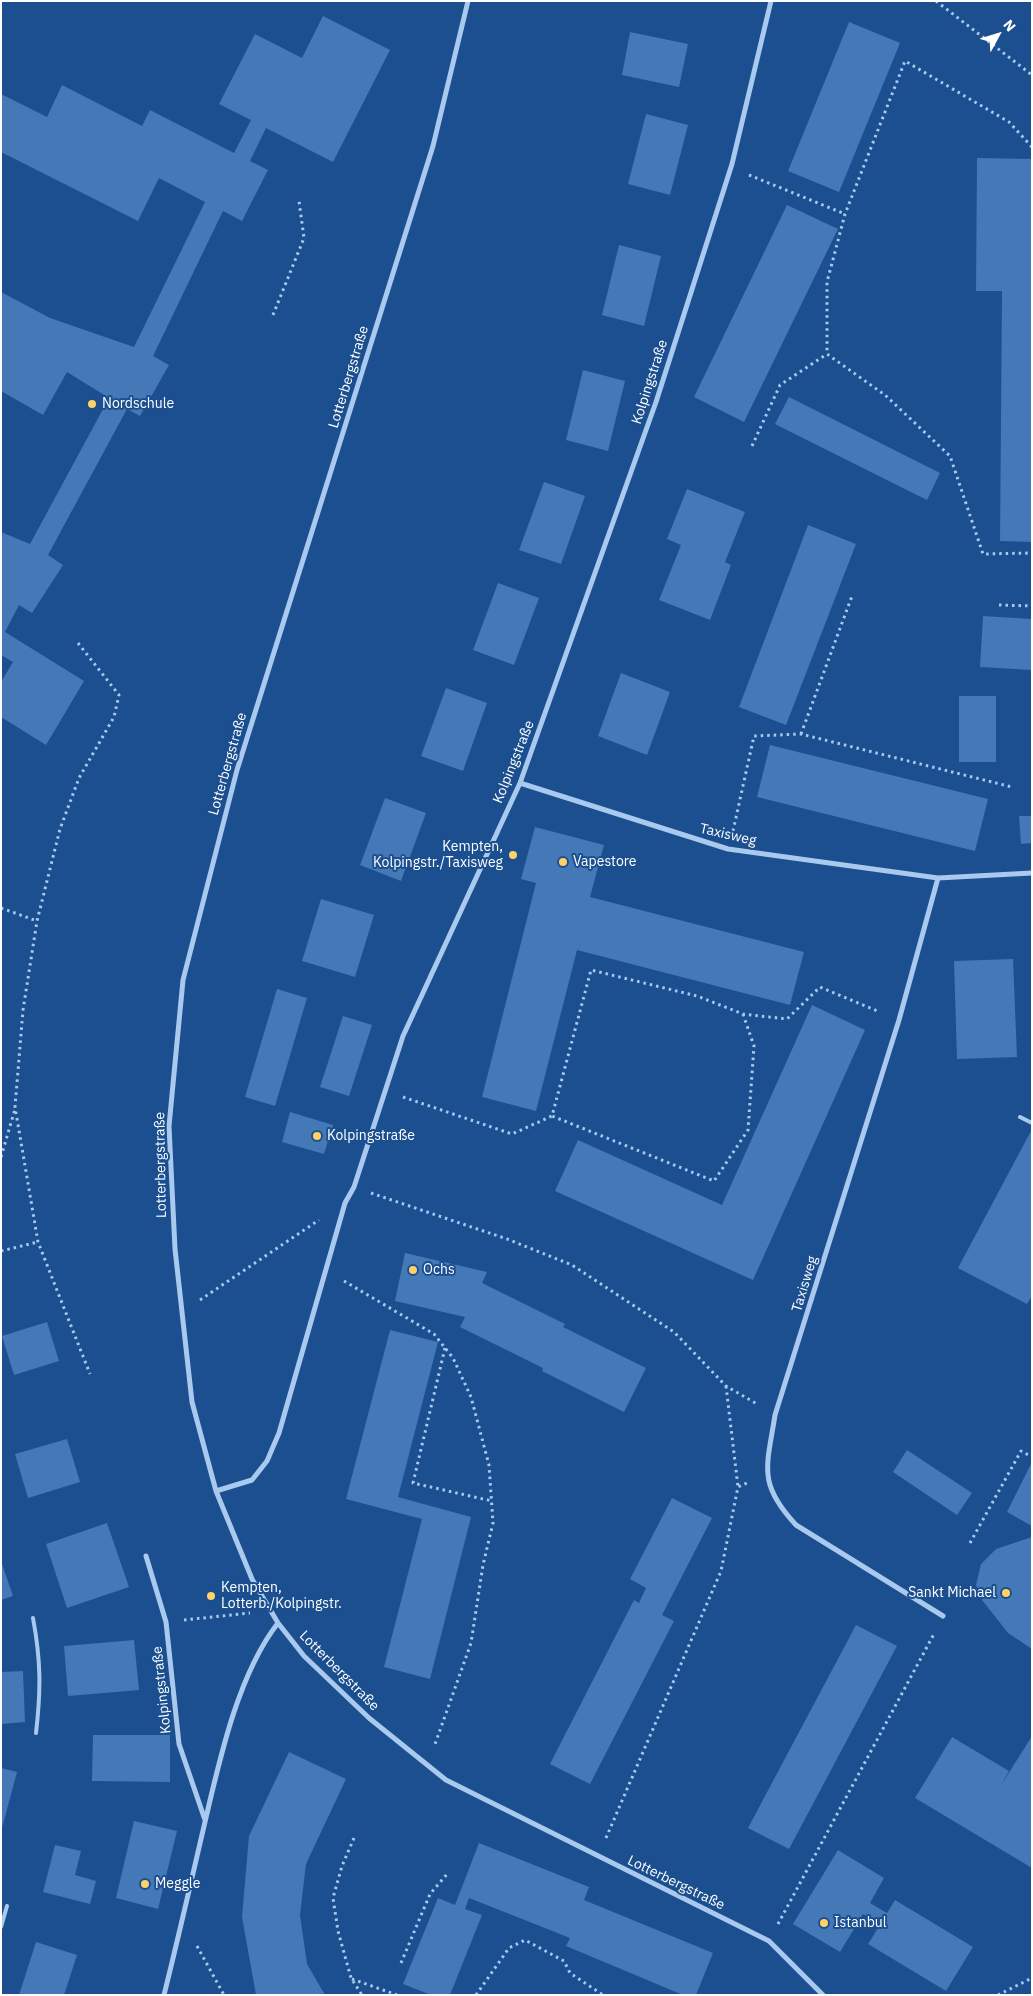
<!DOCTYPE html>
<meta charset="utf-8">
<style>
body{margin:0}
#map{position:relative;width:1033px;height:1996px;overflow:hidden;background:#1b4f8f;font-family:"IBM Plex Sans",sans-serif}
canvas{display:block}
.frame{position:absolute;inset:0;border:2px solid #fff;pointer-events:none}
.north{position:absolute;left:973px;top:10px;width:50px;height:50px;-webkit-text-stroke:4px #1b4f8f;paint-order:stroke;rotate:51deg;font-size:14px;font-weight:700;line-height:20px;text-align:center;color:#fff}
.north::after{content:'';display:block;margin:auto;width:18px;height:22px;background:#fff;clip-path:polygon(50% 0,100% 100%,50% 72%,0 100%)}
</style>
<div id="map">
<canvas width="1033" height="1996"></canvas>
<div class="frame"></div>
<div class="north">N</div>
</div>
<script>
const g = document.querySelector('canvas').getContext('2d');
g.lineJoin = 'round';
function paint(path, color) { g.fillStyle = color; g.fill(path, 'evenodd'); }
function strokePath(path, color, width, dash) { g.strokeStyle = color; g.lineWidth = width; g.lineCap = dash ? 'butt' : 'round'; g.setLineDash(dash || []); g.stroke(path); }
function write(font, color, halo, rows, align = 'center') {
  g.font = font + ' "IBM Plex Sans",sans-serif'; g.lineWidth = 4; g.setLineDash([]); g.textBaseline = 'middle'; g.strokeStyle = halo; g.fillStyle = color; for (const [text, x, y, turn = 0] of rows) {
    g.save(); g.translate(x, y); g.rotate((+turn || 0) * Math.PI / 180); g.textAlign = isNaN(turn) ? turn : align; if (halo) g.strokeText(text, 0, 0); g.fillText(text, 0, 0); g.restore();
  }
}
paint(new Path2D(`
 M323 16 390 50 333 162 266 128 250 161 268 170 242 221 223 211 153 356 169 365 140 416 127 409 48 555 63 565 32 613 19 605 5 632 84 681 46 745 1 717V682L13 662 1 655V532L30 544 109 398 67 372 43 415 1 391V292L50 318 134 347 205 202 159 178 138 221 1 152V94L47 117 62 85 142 126 150 110 234 153 251 120 219 104 255 34 302 58Z
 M849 22 900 43 839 192 788 171Z
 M630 32 688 44 679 87 622 75Z
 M646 114 688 125 670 195 628 184Z
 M977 158 1032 159V542L1000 541 1002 291H976Z
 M787 205 838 229 744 422 694 397Z
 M619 245 661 256 644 326 602 315Z
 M583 370 625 381 608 451 566 440Z
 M789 397 940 473 927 500 775 424Z
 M544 482 585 496 561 564 519 550Z
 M687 489 745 512 725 562 731 565 710 620 659 600 681 545 667 539Z
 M808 525 856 544 786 725 739 707Z
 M498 583 539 598 514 665 473 650Z
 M983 616 1032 619V670L980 667Z
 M621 673 670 692 647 755 598 736Z
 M446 688 487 703 463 771 421 756Z
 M959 696H996V762H959Z
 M770 745 988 799 975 851 757 797Z
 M385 798 426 813 401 881 360 865Z
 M1019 816H1032V843L1021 844Z
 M535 827 604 845 590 897 804 952 790 1005 577 950 536 1111 482 1097 536 883 521 879Z
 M321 899 374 915 355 977 302 961Z
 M1013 959 1017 1057 957 1059 954 961Z
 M277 989 307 998 275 1106 245 1097Z
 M812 1005 865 1030 753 1280 555 1191 578 1140 722 1205Z
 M343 1016 372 1025 349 1096 320 1087Z
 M290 1112 333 1125 324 1154 282 1142Z
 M1032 1129V1296L1027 1304 958 1268Z
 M405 1253 487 1272 482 1283 565 1324 563 1327 646 1368 624 1412 542 1371 543 1368 460 1327 465 1317 395 1301Z
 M47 1322 59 1361 14 1375 2 1336Z
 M390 1330 438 1342 398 1497 471 1517 430 1679 384 1667 422 1519 346 1499Z
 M67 1439 80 1482 28 1498 15 1454Z
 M907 1450 972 1493 957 1515 893 1472Z
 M1032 1462V1526L1007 1512Z
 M672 1498 712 1518 662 1615 674 1621 590 1784 550 1764 634 1600 639 1603 646 1588 630 1579Z
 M107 1523 129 1587 67 1608 46 1544Z
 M1032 1537V1649L1008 1633 982 1600 976 1585 981 1564 996 1549Z
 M1 1561 13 1596 1 1600Z
 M856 1625 897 1646 789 1849 748 1828Z
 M134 1640 139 1690 68 1696 64 1646Z
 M23 1671 25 1722 1 1724V1672Z
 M93 1735H170V1782L92 1781Z
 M1032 1736V1868L915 1798 952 1737 1009 1771 1000 1787Z
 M289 1752 346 1779 306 1864 300 1915 307 1964 325 1995H256L242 1917 249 1836Z
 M1 1768 17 1772 2 1828H1Z
 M134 1821 177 1831 158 1909 116 1898Z
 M479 1843 589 1887 584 1900 713 1953 696 1995H683L566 1946 570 1938 469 1898 465 1909 482 1915 450 1995H431L403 1984 438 1898 455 1905Z
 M55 1845 81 1851 75 1875 96 1881 90 1904 43 1892Z
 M838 1850 884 1878 870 1903 887 1913 895 1900 973 1947 946 1991 868 1944 880 1925 863 1914 840 1952 793 1924Z
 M36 1942 77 1955 64 1995H19Z`), '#4478b7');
strokePath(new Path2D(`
 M936 1 1032 75
 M1 71H2
 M1032 147 1009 122 905 61 845 214 827 282V354L885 395 950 456 983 554 1032 553
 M749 175 845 214
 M273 315 304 238 299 201
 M752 446 780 385 827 354
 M999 605 1032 606
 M78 643 119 695 114 717 79 778 60 829 37 921 23 1010 15 1107 38 1242 90 1374
 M801 734 852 596
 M733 831 754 736 801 734 1012 787
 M1 908 37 921
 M743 1014 754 1046 748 1130 714 1181 552 1116 591 970 697 996 743 1014 787 1019 820 987 880 1012
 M403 1097 512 1134 552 1116
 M1 1157 15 1109
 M371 1193 507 1239 572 1265 674 1332 726 1386 757 1404
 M1 1251 38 1242
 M344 1281 434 1334 453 1358 471 1397 489 1465 493 1523 483 1565 471 1643 434 1747
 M200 1300 319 1220
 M445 1348 413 1483 492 1501
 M726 1386 738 1487
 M970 1543 1021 1451 1032 1457
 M184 1620 250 1613
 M354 1838 342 1866 333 1898 338 1931 351 1978 362 1995
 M606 1838 721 1571 738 1487 749 1482
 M778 1924 935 1632
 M197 1946 224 1995
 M401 1963 430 1894 448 1873
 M352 1979 397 1995
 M476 1995 509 1948 525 1940 564 1961 570 1973 603 1995
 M998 1995 1032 1978`), '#a9c9ee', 3, [2.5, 4]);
strokePath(new Path2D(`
 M1020 1117 1032 1123
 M33 1618C41 1661 41 1690 36 1733
 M1 1927 7 1906`), '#a9c9ee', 4);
strokePath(new Path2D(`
 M468 1 433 146 237 770 183 980 169 1126 175 1249 192 1402 216 1491 252 1579 278 1623 304 1656 369 1718 446 1780 769 1941 823 1995
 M520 783 728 849 938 878 1032 873
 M938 878 899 1020 775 1415C767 1467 757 1483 796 1525L943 1616
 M216 1491 252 1480 267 1461 279 1433 345 1203 354 1187 403 1036 520 783 656 402 732 164 771 1
 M146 1556 166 1622 179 1744 205 1820
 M164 1995C177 1943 189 1891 201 1839 217 1772 235 1678 278 1623`), '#a9c9ee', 5);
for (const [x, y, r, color] of [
 [92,404,5,"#ffd166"],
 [513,855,5,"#ffd166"],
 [563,862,5,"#ffd166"],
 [317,1136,5,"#ffd166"],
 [413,1270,5,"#ffd166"],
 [1006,1593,5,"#ffd166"],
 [211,1596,5,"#ffd166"],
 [145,1884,5,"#ffd166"],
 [824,1923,5,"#ffd166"]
]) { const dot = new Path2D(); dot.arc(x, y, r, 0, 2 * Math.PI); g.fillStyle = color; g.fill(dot); strokePath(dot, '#1b4f8f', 2); }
write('14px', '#fff', '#1b4f8f', [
 ["Lotterbergstraße",349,377,-73],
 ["Kolpingstraße",650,382,-72],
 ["Kolpingstraße",514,762,-68],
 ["Lotterbergstraße",228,764,-74],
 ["Taxisweg",728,835,13],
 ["Lotterbergstraße",161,1165,-91],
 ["Taxisweg",805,1284,-73],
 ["Lotterbergstraße",339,1671,45],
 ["Kolpingstraße",162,1690,-96],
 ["Lotterbergstraße",676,1883,26]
]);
write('14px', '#fff', '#1b4f8f', [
 ["Nordschule",102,404],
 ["Kempten,",503,847,"right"],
 ["Kolpingstr./Taxisweg",503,863,"right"],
 ["Vapestore",573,862],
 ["Kolpingstraße",327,1136],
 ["Ochs",423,1270],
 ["Kempten,",221,1588],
 ["Lotterb./Kolpingstr.",221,1604],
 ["Sankt Michael",996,1593,"right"],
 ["Meggle",155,1884],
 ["Istanbul",834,1923]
], 'left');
</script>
